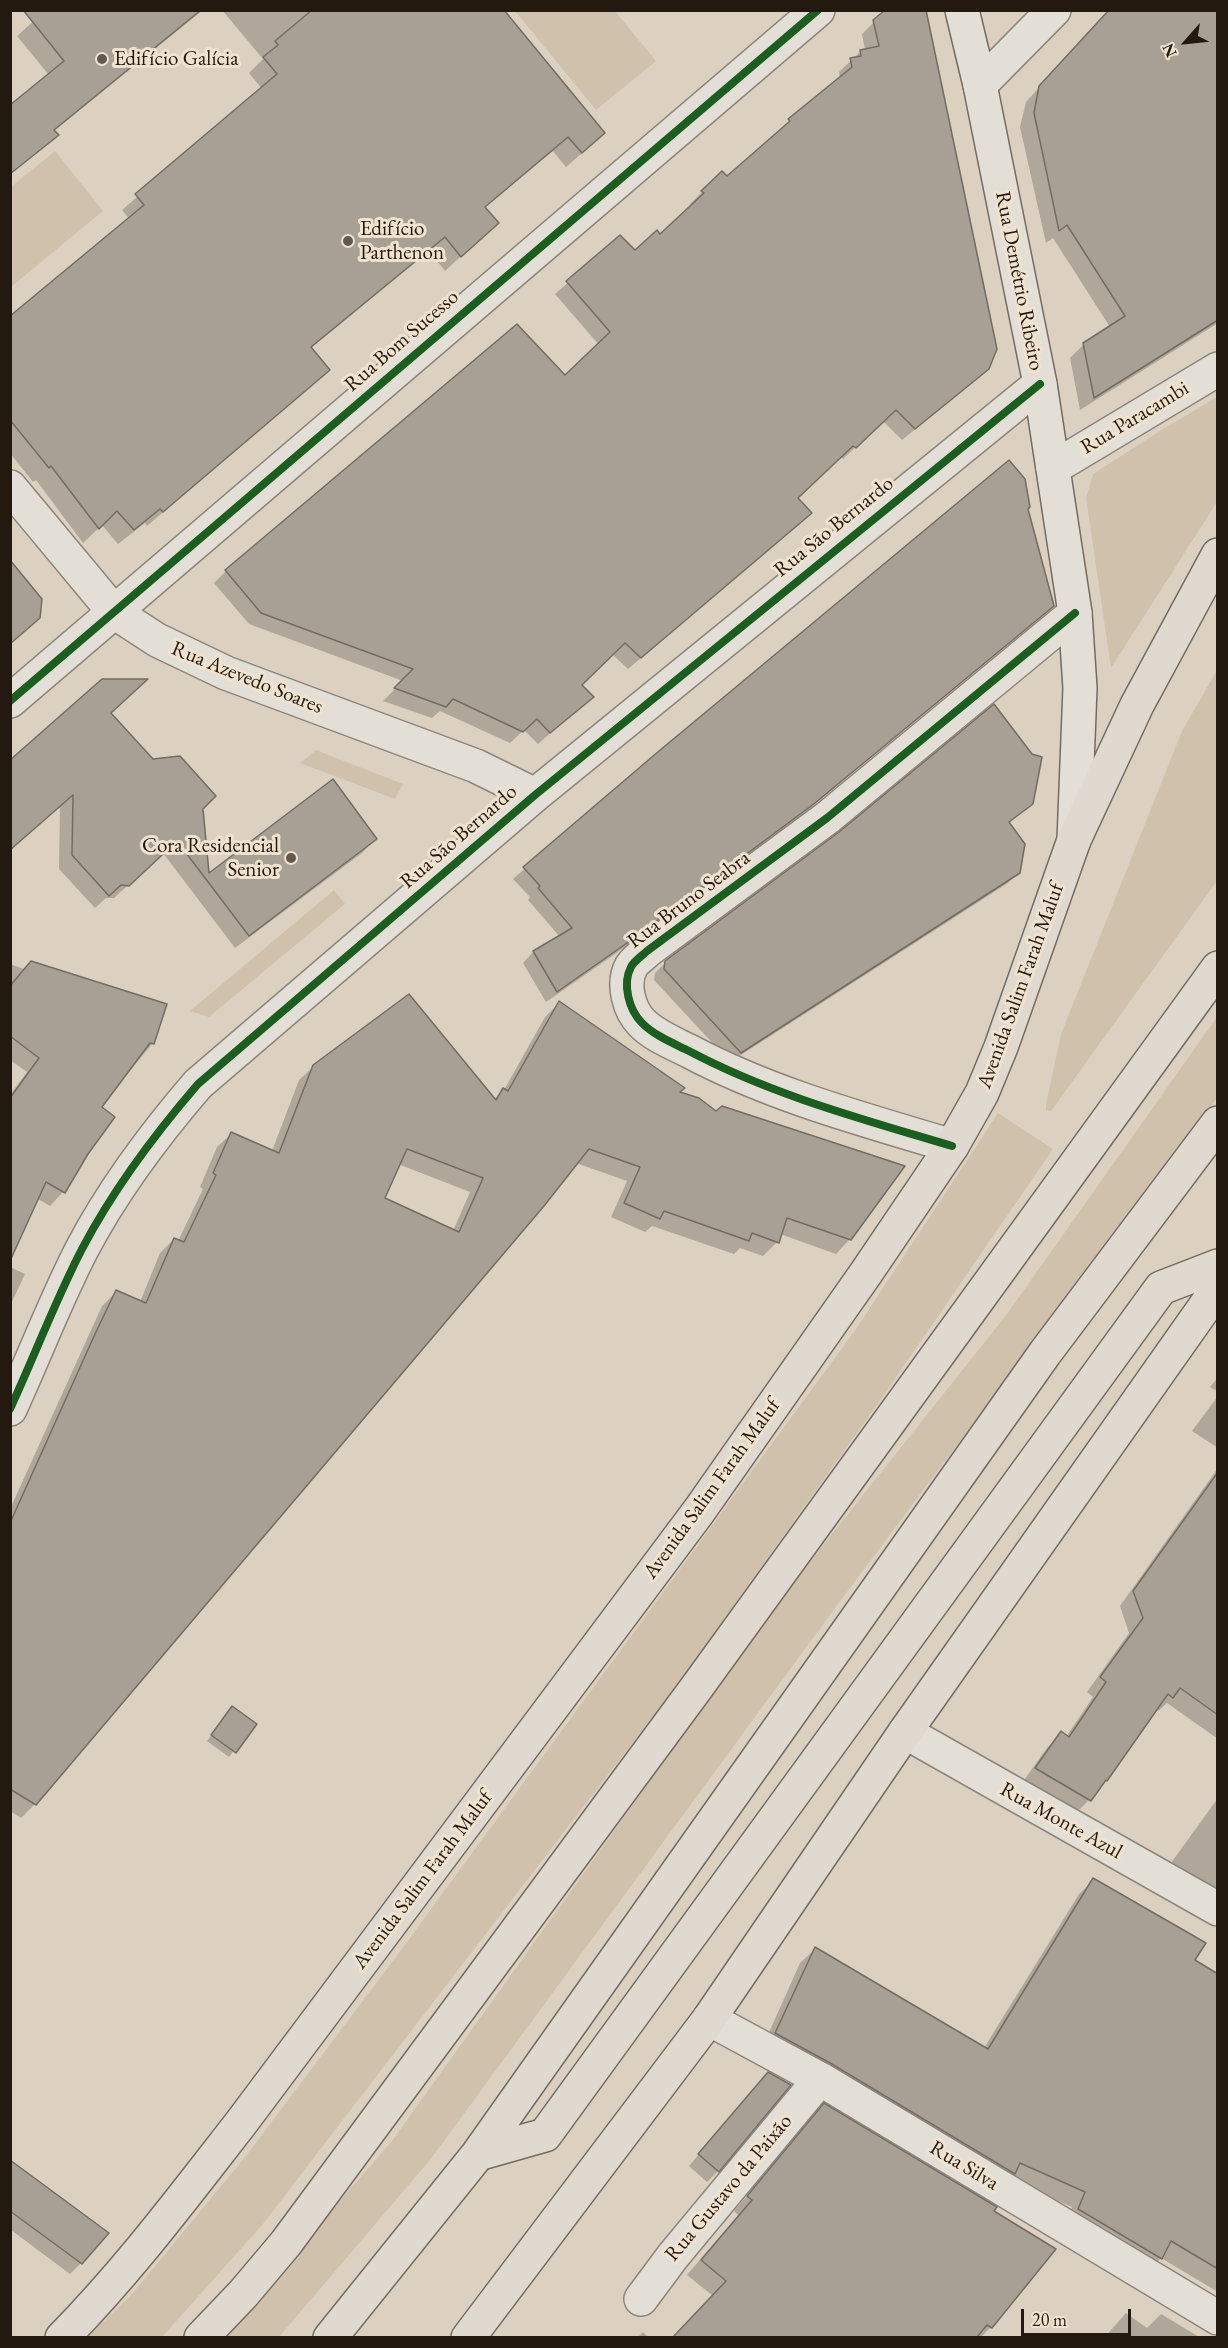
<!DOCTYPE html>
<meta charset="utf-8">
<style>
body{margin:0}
#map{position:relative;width:1228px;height:2348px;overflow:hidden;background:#dcd1c1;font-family:"EB Garamond",serif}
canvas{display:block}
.frame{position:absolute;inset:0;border:12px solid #24190f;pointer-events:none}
.north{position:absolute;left:1156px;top:12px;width:60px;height:60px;-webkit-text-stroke:4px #efe3d0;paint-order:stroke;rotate:243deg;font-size:16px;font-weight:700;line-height:24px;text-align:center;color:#24190f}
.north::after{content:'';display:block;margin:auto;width:21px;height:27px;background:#24190f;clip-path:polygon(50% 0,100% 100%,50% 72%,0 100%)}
.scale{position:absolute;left:1021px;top:2309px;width:110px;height:27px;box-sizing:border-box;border:3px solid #24190f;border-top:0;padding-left:8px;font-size:18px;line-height:21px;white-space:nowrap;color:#24190f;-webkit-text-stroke:4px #efe3d0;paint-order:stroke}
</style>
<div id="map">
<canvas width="1228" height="2348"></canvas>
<div class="frame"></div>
<div class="north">N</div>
<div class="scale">20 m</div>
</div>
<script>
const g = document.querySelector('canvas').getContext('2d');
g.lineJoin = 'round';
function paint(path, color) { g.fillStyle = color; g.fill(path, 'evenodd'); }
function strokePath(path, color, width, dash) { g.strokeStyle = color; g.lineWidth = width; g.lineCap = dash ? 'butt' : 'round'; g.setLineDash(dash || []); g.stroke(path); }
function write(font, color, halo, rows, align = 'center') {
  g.font = font + ' "EB Garamond",serif'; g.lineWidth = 6; g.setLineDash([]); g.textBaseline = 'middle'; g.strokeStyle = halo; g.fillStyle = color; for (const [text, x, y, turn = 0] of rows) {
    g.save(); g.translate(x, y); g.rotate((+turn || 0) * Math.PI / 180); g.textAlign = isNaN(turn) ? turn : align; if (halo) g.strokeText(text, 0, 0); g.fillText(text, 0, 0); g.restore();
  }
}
paint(new Path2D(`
 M515 11H615L656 61 596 110Z
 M55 151 103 211 11 287V187Z
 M1217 397V502L1111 668 1086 498 1093 474 1163 429Z
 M1217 670V881L1051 1111 1046 1110V1104L1061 1034 1182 731Z
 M316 750 403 784 395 799 300 763Z
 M334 890 345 904 209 1017 190 1011Z
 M1217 1017V1098L835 1608 430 2160 279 2337 220 2338 392 2141 778 1602 1007 1314Z
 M998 1113 1053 1149 877 1405 673 1690 263 2224 162 2337H88L132 2294 246 2156 404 1946 856 1329Z`), '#d0c1ac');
paint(new Path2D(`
 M46 10H203L54 131 56 135 10 175V107L49 75 17 36Z
 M222 10H502L588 148 566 167 553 151 484 208 497 223 445 271 429 251 310 349 313 384 147 526 145 523 118 544 102 525 83 543 36 480 33 482 10 453V348L129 219 122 210 262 89 249 73 263 59Z
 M1109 10H1218V323L1080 410 1070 358 1084 344 1110 327 1053 238 1046 243 1020 127 1026 102Z
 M874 22 988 368 975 381 902 440 883 421 843 459 840 457 797 499 798 525 628 669 612 654 580 685 592 697 538 744 524 730 510 743 440 711 432 718 383 701 403 681 249 624 214 583 226 571 516 326 565 377 599 345 555 294 620 237 635 253 660 236 692 206 690 204 702 192 726 178 840 78 839 72 861 51 865 50 862 34Z
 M1053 605 803 814 615 954 546 1002 523 963 533 952 560 937 528 900 530 897 513 879 660 752Z
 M110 714 152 761 201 808 208 875 375 839 362 853 235 948 163 853 114 898H106L95 908 59 869 60 806 10 851V763Z
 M1031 755V803L1008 824 1018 872 1008 883 730 1062 654 980 655 973 666 962Z
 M10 964 24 969 153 1043 99 1107 87 1153 63 1192 50 1206 10 1183V1095L27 1072 10 1060Z
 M559 1003 678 1093 850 1239 836 1254 780 1234 777 1242 763 1256 740 1248 734 1254 652 1226 645 1232 611 1217 627 1181 576 1163 35 1804 21 1818 10 1811V1509L102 1306 116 1292 140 1302 160 1253 174 1239 178 1241 203 1189 200 1187 217 1147 231 1134 272 1151 299 1080 314 1066 494 1099 504 1090 545 1017ZM398 1164 470 1192 453 1231 383 1199Z
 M10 1267 25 1274 10 1306Z
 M1218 1377V1392L1210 1387Z
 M1218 1396V1448L1192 1431Z
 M1218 1468V1739L1167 1703 1158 1711 1155 1709 1089 1800 1075 1814 1022 1783 1047 1748 1061 1733 1066 1737 1093 1697 1087 1692 1129 1633 1120 1606Z
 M228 1713 255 1724 229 1757 207 1741Z
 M1218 1798V1894L1168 1867Z
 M1094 1880 1193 1961 1218 1976V2292L1161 2258 1147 2273 1065 2224 1072 2207 1008 2179 762 2048 800 1963 815 1949 984 2048 1079 1894Z
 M757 2085 718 2171 707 2182 689 2166Z
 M824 2105 992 2211 991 2327 980 2338H674L713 2296 687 2275 738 2215 734 2211Z
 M10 2163 81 2263 70 2274 11 2230Z
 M1126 2313 1147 2328 1161 2314 1201 2338H1104Z
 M643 2332 649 2338H637Z`), '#0003');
const building = new Path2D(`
 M23 10H201L54 130 59 135 10 174V105L64 61Z
 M312 10H504L605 133 582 153 568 137 485 207 499 223 461 257 445 237 311 347 330 370 163 512 160 509 134 530 117 511 99 529 51 466 49 468 10 420V316L144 205 135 194 277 74 263 57 278 45 275 41Z
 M885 10H926L997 349 989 369 915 429 896 410 856 448 853 446 798 498 812 513 641 658 625 643 582 685 594 697 550 733 537 719 523 732 453 699 446 707 394 688 413 669 261 613 225 570 517 324 565 375 610 332 566 281 620 235 635 250 657 230 660 234 704 193 701 191 722 171 727 176 790 121 788 119 852 67 850 58 861 56 860 50 879 46 873 20Z
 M1109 10H1218V320L1094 398 1083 343 1125 316 1067 225 1059 231 1034 113 1039 86Z
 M1009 460 1025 479 1030 507 1028 509 1054 606 815 803 627 943 557 992 533 951 572 928 538 888 540 886 523 867 659 751Z
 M10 560 42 599 40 618 10 644Z
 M102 679H148L111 713 153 759 180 756 216 796 203 809 209 873 333 779 377 839 249 936 177 841 129 886 121 885 109 896 72 855 73 795 10 850V760Z
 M994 704 1032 754 1042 757 1033 804 1009 822 1025 844 1020 873 741 1053 664 969 665 961 839 832Z
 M31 961 167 1004 154 1044 150 1043 102 1107 115 1117 88 1154 65 1193 46 1182 10 1261V1098L39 1058 10 1036V986Z
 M409 994 496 1100 503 1088 508 1091 559 1001 685 1088 680 1092 699 1098 716 1111 722 1106 905 1166 851 1240 787 1218 779 1243 752 1233 749 1241 664 1211 660 1219 624 1203 640 1167 589 1149 544 1206 36 1805 10 1789V1523L95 1334 116 1290 146 1303 174 1238 184 1242 216 1175 213 1173 231 1132 279 1153 313 1065ZM407 1149 483 1178 459 1232 385 1198Z
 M1218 1472V1715L1180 1688 1173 1698 1168 1694 1107 1781 1106 1780 1091 1801 1035 1768 1061 1731 1069 1737 1106 1682 1100 1677 1143 1618 1133 1591Z
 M232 1706 257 1724 236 1753 211 1735Z
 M1093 1878 1206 1943 1195 1960 1218 1974V2269L1171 2241 1162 2259 1078 2209 1085 2192 1020 2163 1015 2174 830 2063 775 2033 815 1947 988 2049Z
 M768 2072 791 2085 719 2172 698 2154Z
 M824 2103 997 2207 994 2211 1056 2249 992 2328 987 2325 977 2337H673L726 2281 701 2260 752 2200 747 2196Z
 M10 2160 109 2233 82 2264 10 2211Z`);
paint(building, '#a8a095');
strokePath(building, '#736c63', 1.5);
const minor = new Path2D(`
 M980 85 1054 10
 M1053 468 1218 369
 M10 701 818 10
 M952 1146C862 1119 772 1095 689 1051 673 1043 655 1036 642 1023 629 1010 622 984 631 967 634 961 642 956 647 951L827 818 1075 613
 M905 1732 1218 1909
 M709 2019 820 2079 1218 2318
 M641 2299 673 2256 820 2079`);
const tertiary = new Path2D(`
 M10 487 114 612 157 640 226 673 476 766 535 795
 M10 1409C34 1357 56 1299 82 1249 113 1190 154 1135 198 1084L535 795 1040 384`);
const secondary = new Path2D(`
 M962 10 980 85 1040 384 1075 613 1080 688 1074 840`);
const trunk = new Path2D(`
 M478 2154 545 2135 1161 1288 1218 1266
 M62 2338C128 2271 184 2196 241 2123L699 1511 866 1273 952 1146 982 1093 1001 1047 1074 840 1137 705 1218 555
 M201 2338 243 2294 286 2243 697 1687 1218 968
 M330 2338 478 2154 1045 1353 1218 1123
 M468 2338 709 2019 905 1732 1218 1288`);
strokePath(minor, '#8d857b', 36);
strokePath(tertiary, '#8d857b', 36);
strokePath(secondary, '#736c63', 36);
strokePath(trunk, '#736c63', 36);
strokePath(minor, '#e4dfd6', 33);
strokePath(tertiary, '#e4dfd6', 33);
strokePath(secondary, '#e4dfd6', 33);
strokePath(trunk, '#dfd9cf', 33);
strokePath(new Path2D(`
 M10 701 818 10
 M952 1146C862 1119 772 1095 689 1051 673 1043 655 1036 642 1023 629 1010 622 984 631 967 634 961 642 956 647 951L827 818 1075 613
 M10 1409C34 1357 56 1299 82 1249 113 1190 154 1135 198 1084L535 795 1040 384`), '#1b5e20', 8);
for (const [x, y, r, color] of [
 [102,59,6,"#64594d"],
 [348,241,6,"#64594d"],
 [291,858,6,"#64594d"]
]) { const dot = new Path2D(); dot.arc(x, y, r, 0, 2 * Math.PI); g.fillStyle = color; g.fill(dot); strokePath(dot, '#efe3d0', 2); }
write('21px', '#24190f', '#efe3d0', [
 ["Edifício Galícia",114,59],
 ["Edifício",360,229],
 ["Parthenon",360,253],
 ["Cora Residencial",279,846,"right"],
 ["Senior",279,870,"right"]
], 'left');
write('21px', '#24190f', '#efe3d0', [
 ["Rua Demétrio Ribeiro",1019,281,79],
 ["Rua Bom Sucesso",402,341,-41],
 ["Rua Paracambi",1135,418,-31],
 ["Rua São Bernardo",834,527,-39],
 ["Rua Azevedo Soares",247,678,22],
 ["Rua São Bernardo",459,837,-41],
 ["Rua Bruno Seabra",689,900,-37],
 ["Avenida Salim Farah Maluf",1021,986,-70],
 ["Avenida Salim Farah Maluf",712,1489,-54],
 ["Rua Monte Azul",1061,1821,29],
 ["Avenida Salim Farah Maluf",423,1880,-53],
 ["Rua Silva",964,2166,31],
 ["Rua Gustavo da Paixão",729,2188,-50]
]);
</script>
